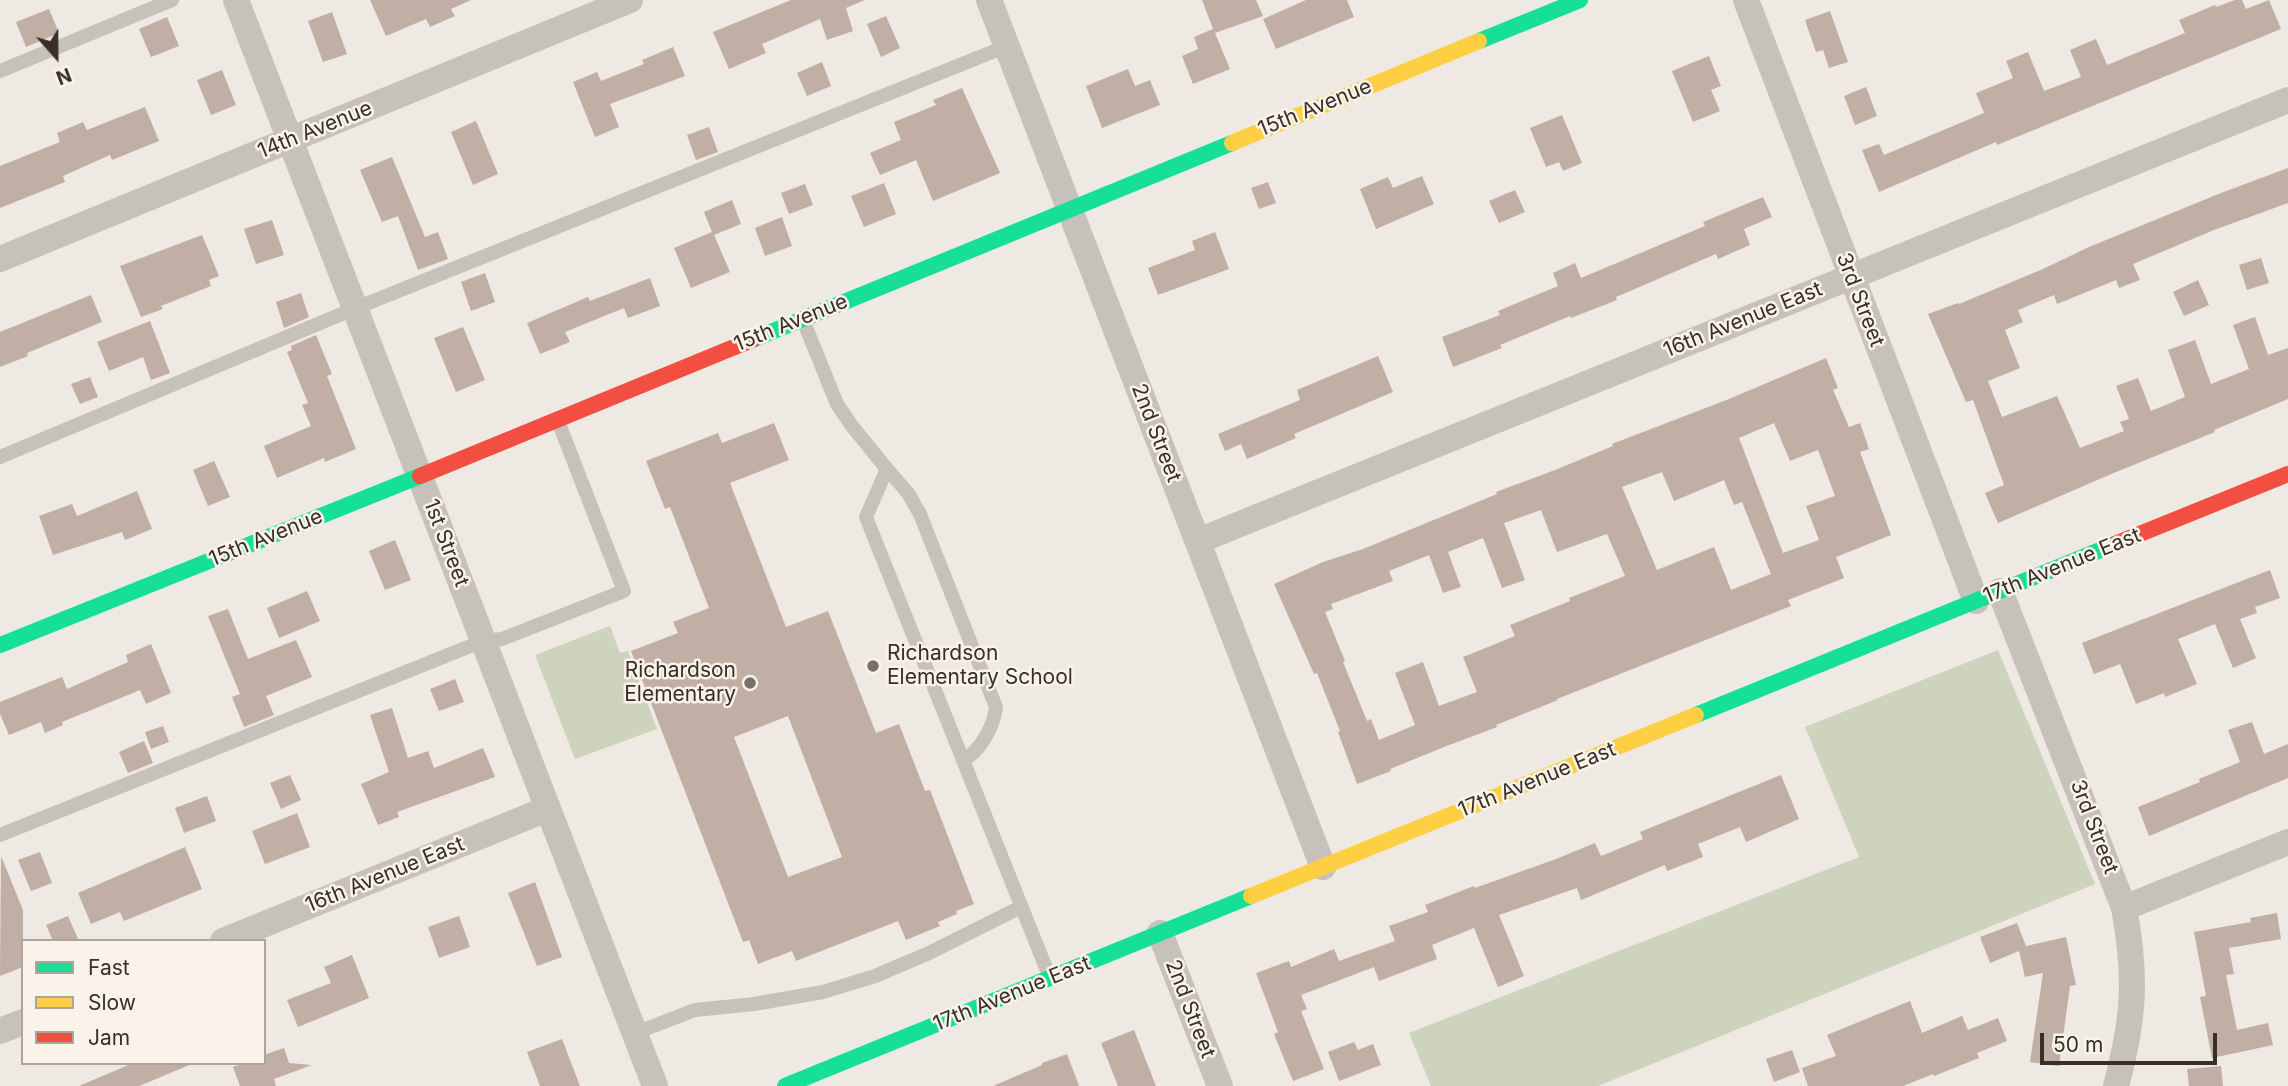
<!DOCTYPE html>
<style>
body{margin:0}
#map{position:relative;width:2288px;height:1086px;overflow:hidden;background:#eee9e2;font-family:Inter,sans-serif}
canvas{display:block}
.legend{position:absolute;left:21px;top:939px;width:245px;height:126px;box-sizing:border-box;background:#faf3ea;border:2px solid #aca59d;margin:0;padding:9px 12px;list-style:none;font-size:21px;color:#382f29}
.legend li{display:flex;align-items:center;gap:14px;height:35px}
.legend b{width:35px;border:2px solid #aca59d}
.north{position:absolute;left:21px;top:21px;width:70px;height:70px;-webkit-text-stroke:5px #faf3ea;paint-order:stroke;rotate:159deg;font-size:19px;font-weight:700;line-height:28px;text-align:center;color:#382f29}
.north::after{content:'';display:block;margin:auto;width:24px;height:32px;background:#382f29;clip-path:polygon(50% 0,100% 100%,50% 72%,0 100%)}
.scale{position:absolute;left:2040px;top:1033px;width:177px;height:32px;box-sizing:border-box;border:4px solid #382f29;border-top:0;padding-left:9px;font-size:21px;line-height:24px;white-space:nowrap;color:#382f29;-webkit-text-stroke:5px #faf3ea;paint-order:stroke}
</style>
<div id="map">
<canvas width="2288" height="1086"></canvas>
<ul class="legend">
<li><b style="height:9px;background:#16e098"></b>Fast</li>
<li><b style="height:9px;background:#ffcf43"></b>Slow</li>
<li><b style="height:9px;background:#f24e42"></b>Jam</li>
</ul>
<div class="north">N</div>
<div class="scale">50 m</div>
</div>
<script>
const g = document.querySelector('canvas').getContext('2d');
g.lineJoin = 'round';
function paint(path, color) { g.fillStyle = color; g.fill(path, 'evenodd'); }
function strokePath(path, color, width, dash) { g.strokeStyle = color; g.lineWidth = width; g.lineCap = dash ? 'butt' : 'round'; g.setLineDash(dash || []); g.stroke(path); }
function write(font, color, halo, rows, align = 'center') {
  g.font = font + ' Inter,sans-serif'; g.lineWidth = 5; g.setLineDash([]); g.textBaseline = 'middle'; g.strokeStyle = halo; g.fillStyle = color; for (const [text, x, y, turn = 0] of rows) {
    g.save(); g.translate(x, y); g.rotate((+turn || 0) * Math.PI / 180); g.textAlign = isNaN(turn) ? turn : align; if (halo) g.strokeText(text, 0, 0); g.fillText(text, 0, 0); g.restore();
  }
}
paint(new Path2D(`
 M610 626 620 653 628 651 657 729 575 759 535 655Z
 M1998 650 2095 884 1598 1086H1431L1409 1033 1859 857 1805 727Z`), '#ced3bd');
paint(new Path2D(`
 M370 0H471L451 9 455 16 430 27 426 19 386 36Z
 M791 0H865L846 8 853 31 827 40 820 19 762 44 766 53 729 69 713 32Z
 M1202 0H1256L1263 16 1215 33 1230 69 1193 84 1182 56 1198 49 1194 37 1213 29Z
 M1306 0H1347L1354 17 1276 49 1263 19Z
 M2235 0H2242L2246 9 2269 0 2281 29 1997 145 1996 142 1879 192 1862 150 1879 144 1884 155 1984 113 1976 93 2013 78 2006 61 2028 52 2044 91 2081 77 2070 50 2096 39 2107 65 2185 33 2179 20 2215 5 2216 7Z
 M49 9 59 33 26 47 16 22Z
 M1830 11 1848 62 1829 68 1823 50 1816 52 1805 20Z
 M332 12 347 54 323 62 308 21Z
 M886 16 900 48 881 57 867 24Z
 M167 17 179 46 151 57 139 29Z
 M673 47 685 76 610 104 619 127 595 137 573 82 597 72 601 81 644 64 642 60Z
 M1709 56 1721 86 1711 90 1720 111 1693 122 1672 71Z
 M822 62 831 86 807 96 797 73Z
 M1128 69 1135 86 1150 80 1160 105 1102 128 1086 86Z
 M222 70 236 105 211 115 197 80Z
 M1866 87 1877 116 1855 125 1844 96Z
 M962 88 1000 173 933 201 916 160 880 175 870 153 901 140 894 122 936 105 933 100Z
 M145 107 159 141 112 160 110 155 63 176 65 182 0 208V166L60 142 57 133 83 122 87 130Z
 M1562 115 1582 163 1563 171 1559 162 1546 167 1530 128Z
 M476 121 498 174 473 185 451 132Z
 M709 127 718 152 696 160 687 135Z
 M392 157 425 237 438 232 448 259 418 270 398 216 382 222 360 170Z
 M2288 168V203L2214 230 2133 264 2140 280 2119 288 2116 280 2057 304 2054 295 2018 310 2023 322 2005 330 2020 368 1988 381 2002 417 2057 396 2080 448 2124 431 2120 422 2129 419 2116 386 2138 378 2151 411 2185 397 2168 350 2195 340 2211 384 2249 369 2233 325 2255 317 2268 355 2288 348V399L2214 430 2215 432 2116 472 1998 523 1985 493 2004 485 1973 400 1966 402 1928 314 1958 303 1959 304 2043 269 2089 247 2221 193Z
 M1422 176 1434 204 1376 229 1360 189 1388 177 1393 188Z
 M1268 182 1276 203 1259 209 1251 188Z
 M884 183 896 214 864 227 851 196Z
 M805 184 813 205 789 214 781 193Z
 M1515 190 1525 212 1499 223 1489 201Z
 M1763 197 1772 217 1744 229 1750 245 1718 259 1716 254 1616 297 1617 300 1571 318 1570 316 1500 345 1502 348 1453 367 1442 337 1500 315 1498 311 1558 286 1553 273 1575 263 1581 278 1705 226 1703 222Z
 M732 200 741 224 714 235 730 272 691 288 674 248 712 232 704 212Z
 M782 217 792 246 765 256 755 228Z
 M272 220 284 255 256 264 244 229Z
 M1215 232 1229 269 1158 295 1148 268 1195 250 1192 241Z
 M202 235 219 276 209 280 211 286 161 306 163 309 141 317 120 266Z
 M2261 258 2269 283 2247 290 2239 265Z
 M485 273 495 302 471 311 461 282Z
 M650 278 660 306 628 318 624 308 565 332 570 342 540 354 527 323 588 297 590 301Z
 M2198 280 2209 305 2184 316 2173 292Z
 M301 293 309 317 284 328 276 302Z
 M91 295 102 322 27 353 28 356 0 367V332Z
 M150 321 170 373 151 380 143 357 109 371 97 342Z
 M463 327 485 380 456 392 434 338Z
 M316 335 332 374 327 376 356 449 325 462 324 458 277 478 264 446 311 426 302 405 308 403 287 352 292 350 291 346Z
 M1378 356 1393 392 1294 434 1296 438 1247 459 1241 444 1225 451 1218 434 1300 400 1297 390Z
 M1826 358 1838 388 1833 390 1849 427 1860 423 1869 449 1860 452 1891 535 1836 557 1844 578 1788 600 1791 606 1557 699 1558 700 1496 725 1497 727 1444 747 1390 769 1391 771 1357 784 1338 732 1340 731 1317 673 1314 674 1274 584 1323 562 1363 549 1497 494 1496 492 1555 470 1613 446 1612 444 1729 399ZM1774 423 1790 461 1818 450 1835 496 1806 506 1819 540 1783 553 1739 438ZM1662 472 1674 501 1724 480 1734 505 1742 502 1771 574 1731 590 1714 547 1657 570 1622 487ZM1541 510 1557 552 1607 534 1625 576 1569 598 1570 601 1510 625 1515 636 1463 657 1477 692 1439 706 1423 662 1395 673 1415 725 1379 740 1371 719 1367 721 1343 662 1345 661 1325 612 1333 609 1331 604 1393 581 1389 571 1429 555 1443 593 1461 587 1448 552 1483 538 1502 588 1525 580 1504 523Z
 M90 377 98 397 80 404 71 384Z
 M774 423 789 460 730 483 786 627 828 611 876 733 899 724 925 791 930 790 974 904 956 911 957 914 938 922 940 926 906 940 898 921 796 961 792 951 758 964 749 940 743 942 631 651 678 633 673 622 709 608 670 507 665 509 646 461 718 433 722 443ZM788 716 842 857 788 877 734 737Z
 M214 461 230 497 208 506 193 470Z
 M137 491 152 529 125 540 122 532 53 555 39 516 72 504 77 516Z
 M395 540 411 580 385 590 369 551Z
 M2270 570 2280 598 2255 607 2257 613 2240 619 2256 658 2233 668 2215 624 2178 639 2197 684 2165 697 2164 693 2136 704 2120 664 2094 674 2082 643Z
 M307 591 320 621 279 638 267 608Z
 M228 609 248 659 296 640 312 677 266 696 274 715 244 727 232 697 240 694 208 616Z
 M151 644 171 693 146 704 140 690 62 722 63 725 45 733 41 722 9 735 0 714V702L62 677 67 689 128 662 126 655Z
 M455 679 464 702 439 711 430 689Z
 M392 708 408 758 428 751 434 768 483 748 495 777 397 812 399 817 378 825 361 784 389 772 370 715Z
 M2252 722 2264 754 2288 744V778L2149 836 2138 807 2200 782 2199 779 2240 762 2228 730Z
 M163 726 169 742 151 749 145 732Z
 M144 741 153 763 128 773 119 752Z
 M290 775 301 800 281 809 270 783Z
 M1781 775 1799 819 1746 842 1740 827 1698 844 1703 857 1667 871 1665 865 1581 900 1577 888 1499 915 1524 976 1498 987 1474 928 1432 945 1437 959 1379 981 1374 967 1301 995 1307 1009 1301 1011 1324 1069 1293 1081 1274 1034 1278 1032 1256 973 1289 961 1291 967 1334 949 1339 961 1395 941 1389 926 1428 912 1425 905 1474 886 1475 888 1556 859 1595 843 1601 856 1643 839 1640 832Z
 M207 796 216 821 184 833 175 808Z
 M297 813 310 847 265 864 252 831Z
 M185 847 202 889 124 921 120 912 91 924 78 893Z
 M40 852 52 883 31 891 18 860Z
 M1 856 23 910V967L0 976Z
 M535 882 562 957 537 966 508 893Z
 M2277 913 2281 939 2229 948 2234 974 2226 975 2237 1030 2268 1023 2273 1045 2212 1058 2200 997 2206 996 2194 932 2251 922 2250 918Z
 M68 916 79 941H53L46 925Z
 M459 916 470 947 439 958 428 927Z
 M2017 923 2026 946 2066 937 2076 985 2070 986 2059 1066 2030 1062 2043 973 2025 977 2019 951 1990 963 1980 937Z
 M352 955 369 998 298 1027 287 1000 331 983 324 967Z
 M1910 1001 1922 1033 1962 1016 1968 1030 1998 1018 2007 1041 1977 1053 1979 1058 1934 1076 1933 1074 1903 1086H1808L1802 1068 1836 1056 1827 1035Z
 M1134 1030 1156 1086H1118L1101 1043Z
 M562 1039 580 1086H540L527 1052Z
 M1354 1042 1358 1050 1373 1044 1381 1065 1339 1081 1328 1052Z
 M284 1048 289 1063 312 1065 274 1079 276 1086H240L233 1067 244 1063H264V1055Z
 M1792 1050 1800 1072 1774 1082 1766 1059Z
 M1067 1054 1079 1086H993L1042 1065V1063Z
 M133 1063H192V1064L139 1086H79Z
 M2221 1066 2223 1086H2189L2187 1069Z`), '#c1aea4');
strokePath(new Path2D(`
 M0 71 172 0
 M803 320 837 404 852 426 887 469 866 517 1050 978
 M0 457 356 308 1007 46
 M887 469 908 493 920 514 996 707C994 726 980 752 963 760
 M0 835 483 641 502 639 624 591 558 421
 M635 1033 695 1010 754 1004 823 992 875 976 929 953 1021 907`), '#c7c1bb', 14);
strokePath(new Path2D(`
 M236 0 655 1086
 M989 0 1323 867
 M1746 0 1976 601
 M0 259 630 0
 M1198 541 2288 100
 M2000 591 2124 908C2137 977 2134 1019 2116 1086
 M2124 908 2288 842
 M1160 933 1220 1086
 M223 941 547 809
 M0 1031 23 1022`), '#c7c1bb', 26);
strokePath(new Path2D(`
 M1479 41 1580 0
 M754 339 1232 143
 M0 645 420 476
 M1696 715 2115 544
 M785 1086 1251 896`), '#16e098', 16);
strokePath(new Path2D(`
 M1232 143 1479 41
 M1251 896 1696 715`), '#ffcf43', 16);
strokePath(new Path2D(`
 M420 476 754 339
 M2115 544 2288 474`), '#f24e42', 16);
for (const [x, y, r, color] of [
 [873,666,7,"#78706a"],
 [750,683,7,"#78706a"]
]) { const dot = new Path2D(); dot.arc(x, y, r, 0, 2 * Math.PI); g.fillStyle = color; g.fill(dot); strokePath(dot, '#faf3ea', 2.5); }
write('21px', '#382f29', '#faf3ea', [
 ["15th Avenue",1315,108,-22],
 ["14th Avenue",315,130,-22],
 ["3rd Street",1860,300,69],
 ["16th Avenue East",1743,320,-22],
 ["15th Avenue",791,323,-22],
 ["2nd Street",1156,433,69],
 ["15th Avenue",266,538,-22],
 ["1st Street",446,543,69],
 ["17th Avenue East",2062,566,-22],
 ["17th Avenue East",1537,780,-22],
 ["3rd Street",2094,827,69],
 ["16th Avenue East",385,875,-22],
 ["17th Avenue East",1012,994,-22],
 ["2nd Street",1190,1009,69]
]);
write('21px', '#382f29', '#faf3ea', [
 ["Richardson",887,654],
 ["Elementary School",887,678],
 ["Richardson",736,671,"right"],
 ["Elementary",736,695,"right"]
], 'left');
</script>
